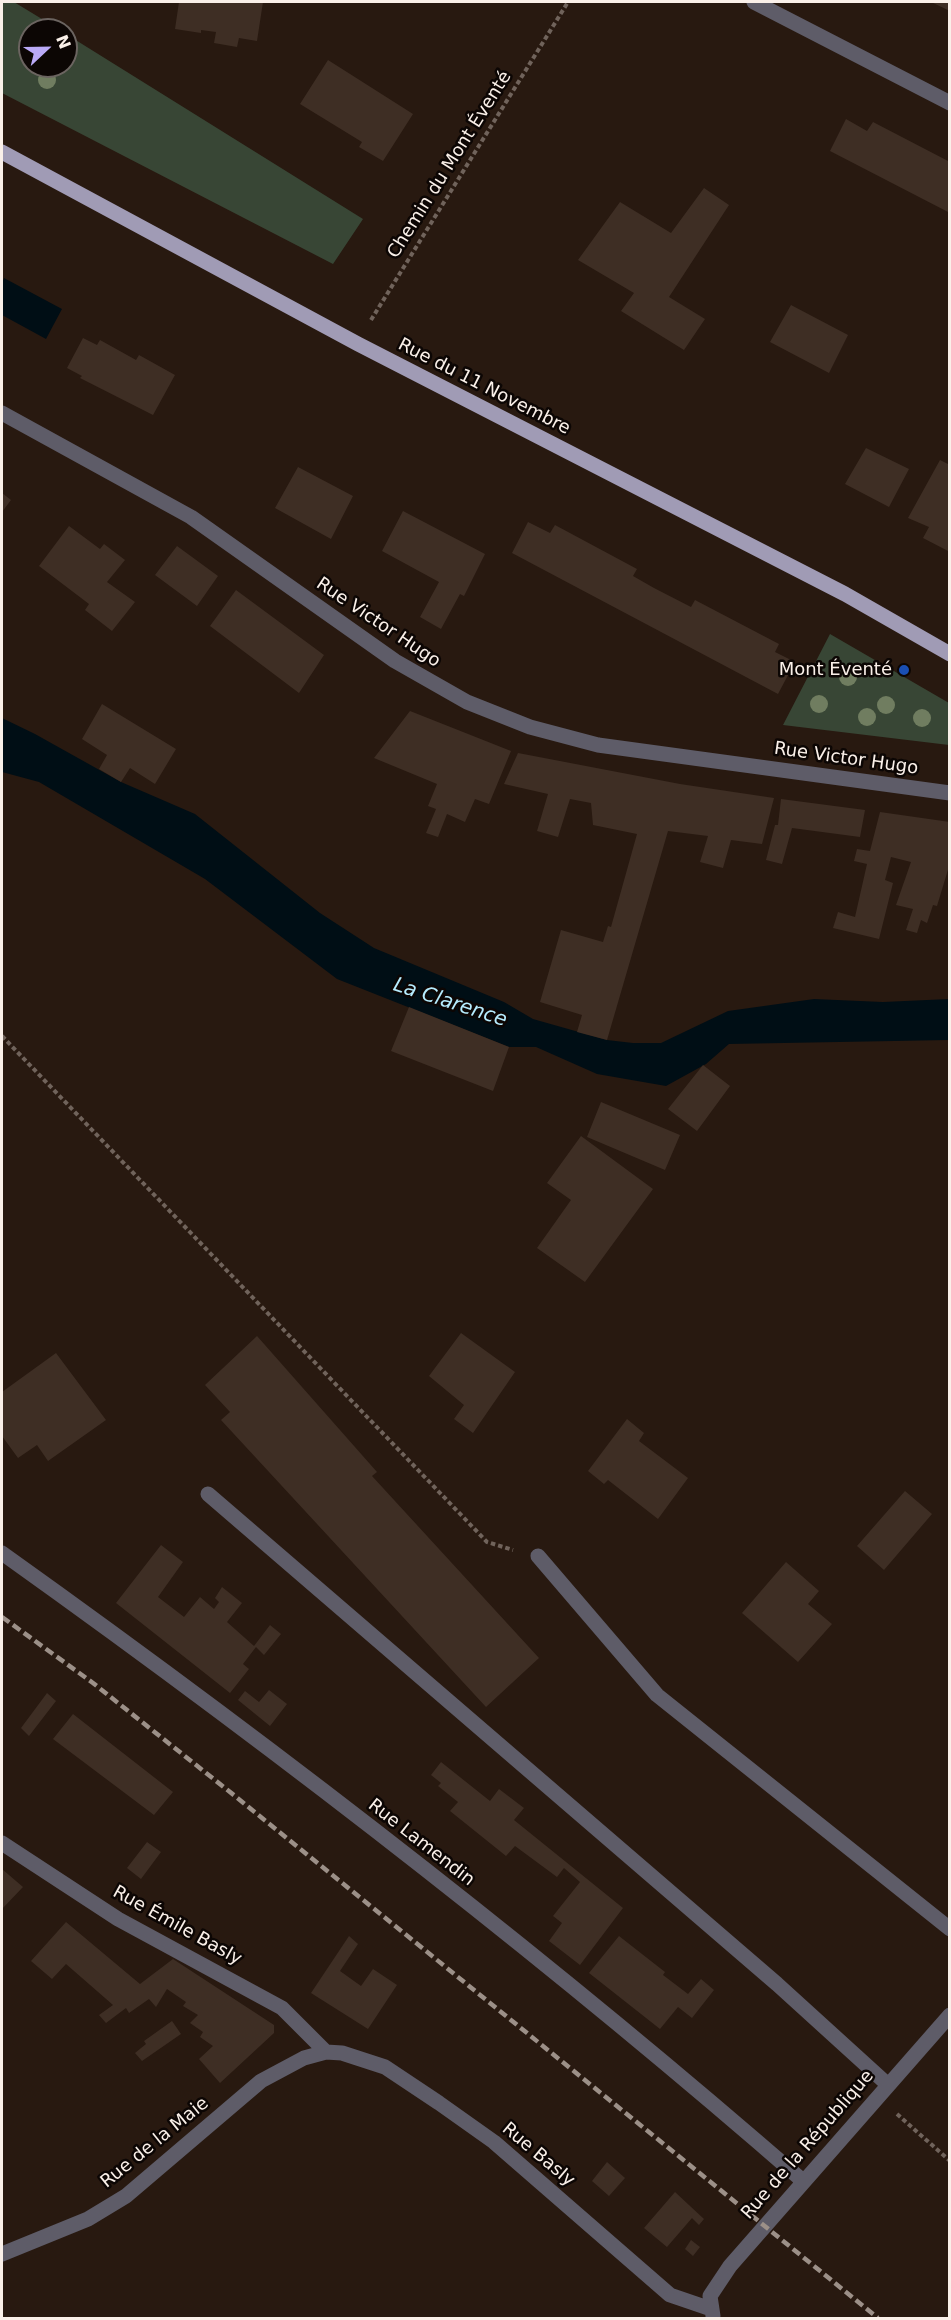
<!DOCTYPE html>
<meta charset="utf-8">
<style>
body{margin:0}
#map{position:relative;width:951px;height:2320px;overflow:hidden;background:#281910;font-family:"DejaVu Sans",sans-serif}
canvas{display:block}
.frame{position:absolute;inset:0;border:3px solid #faf0e9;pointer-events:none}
.north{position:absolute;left:18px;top:18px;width:60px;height:60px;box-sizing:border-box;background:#0c0604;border:2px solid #6b6460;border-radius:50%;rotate:68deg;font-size:16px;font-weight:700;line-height:24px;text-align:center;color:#faf0e9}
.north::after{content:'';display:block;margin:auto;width:21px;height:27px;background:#baaaf7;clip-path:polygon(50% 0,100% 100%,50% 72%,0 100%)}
</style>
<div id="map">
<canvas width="951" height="2320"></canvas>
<div class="frame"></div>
<div class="north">N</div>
</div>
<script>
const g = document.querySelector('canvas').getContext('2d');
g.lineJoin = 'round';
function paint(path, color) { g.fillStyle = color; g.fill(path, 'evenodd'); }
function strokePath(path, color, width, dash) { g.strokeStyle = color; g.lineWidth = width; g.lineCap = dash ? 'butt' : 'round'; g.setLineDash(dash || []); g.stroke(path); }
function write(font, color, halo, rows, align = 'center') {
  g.font = font + ' "DejaVu Sans",sans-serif'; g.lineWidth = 5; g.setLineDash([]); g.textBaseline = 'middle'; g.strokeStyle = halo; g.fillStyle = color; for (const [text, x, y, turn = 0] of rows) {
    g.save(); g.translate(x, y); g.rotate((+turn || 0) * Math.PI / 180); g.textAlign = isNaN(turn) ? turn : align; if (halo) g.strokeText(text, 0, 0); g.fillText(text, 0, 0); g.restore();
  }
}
paint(new Path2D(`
 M2 2H14L60 30H30V66H66V34L363 219 333 264 2 93Z
 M830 634 949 703V745L783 725Z`), '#384635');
paint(new Path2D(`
 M4 278 62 309 46 339 2 315V283Z
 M2 718 35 734 121 782 195 814 320 913 374 948 504 1002 533 1019 607 1040 633 1043H661L728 1011 814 999 883 1002 949 999V1040L729 1044 706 1064 666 1086 597 1074 536 1047H509L337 979 205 879 39 782 2 772Z`), '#000e15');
paint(new Path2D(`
 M179 2H263L257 41 239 38 237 47 214 43 216 32 201 30V33L175 29Z
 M931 2H950V11Z
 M328 60 413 114 383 161 359 147 362 142 300 104Z
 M846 119 867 131 873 122 950 162V213L830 151Z
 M704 188 729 205 669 297 705 319 684 350 621 311 634 293 578 260 620 202 671 233Z
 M791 305 848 335 829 373 770 342Z
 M83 338 97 345 100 340 136 360 139 355 175 375 153 415 80 378 82 376 67 368Z
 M866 448 909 469 889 507 845 484Z
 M940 460 950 465V552L923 538 929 527 908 518Z
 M298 467 353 496 331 539 275 508Z
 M2 493 11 500 2 512Z
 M403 511 485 554 464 596 460 594 441 629 420 617 439 582 382 551Z
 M528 522 550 533 555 525 637 569 633 576 654 588 691 607 695 600 779 644 775 652 795 662 778 694 512 553Z
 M69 526 100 549 104 544 125 560 107 582 135 602 112 631 85 610 89 604 39 566Z
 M177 546 218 576 197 606 155 575Z
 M236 590 324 655 299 693 210 626Z
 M102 704 176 749 155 784 130 768 121 782 99 769 107 755 82 739Z
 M410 711 511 751 489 804 475 799 465 822 447 814 438 837 426 833 436 809 428 806 437 784 374 758Z
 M518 753 680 784 774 798 762 844 731 840 723 868 700 862 708 836 668 831 607 1040 577 1032 582 1015 540 1002 561 930 603 942 608 926 611 927 637 834 593 825 591 803 570 799 558 837 537 831 548 794 504 784Z
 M781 799 865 810 860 837 792 828 782 864 766 860 775 825H778Z
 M880 812 950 822V863L937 906 933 905 927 923 921 920 917 933 906 930 913 909 896 905 911 862 891 857 885 880 893 883 879 939 833 928 838 912 855 917 867 864 854 861 857 849 870 851Z
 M409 1007 509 1047 493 1091 391 1051Z
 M703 1065 730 1086 697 1131 668 1109Z
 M601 1102 680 1135 665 1170 587 1137Z
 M581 1136 653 1189 585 1282 537 1248 571 1200 547 1183Z
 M461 1333 515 1372 473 1433 454 1419 464 1405 429 1376Z
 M257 1336 377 1472 372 1476 539 1658 486 1707 221 1420 230 1412 205 1385Z
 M56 1353 106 1420 48 1461 37 1445 18 1458 2 1436V1392Z
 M627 1419 644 1433 639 1441 688 1478 658 1519 608 1480 604 1484 588 1471Z
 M905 1491 932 1514 884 1570 857 1546Z
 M161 1545 183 1562 158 1597 184 1617 200 1597 214 1609 219 1602 215 1598 222 1587 242 1603 227 1622 254 1646 270 1625 281 1634 264 1655 256 1647 243 1664 249 1669 230 1693 116 1603Z
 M786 1562 819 1591 808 1604 832 1624 798 1662 742 1613Z
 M269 1690 287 1704 270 1726 238 1700 245 1691 259 1702Z
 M47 1693 56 1701 29 1736 21 1728Z
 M73 1714 173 1792 154 1815 53 1739Z
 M441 1762 490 1801 499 1789 524 1808 514 1820 623 1908 580 1965 549 1941 562 1923 553 1916 580 1882 564 1868 557 1877 515 1846 506 1856 450 1811 458 1802 438 1786 441 1783 431 1775Z
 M147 1842 161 1852 141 1879 127 1868Z
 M2 1869 23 1887 2 1909Z
 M66 1922 140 1984 173 1959 274 2025V2033L220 2083 199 2059 213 2046 200 2037 203 2032 190 2023 198 2015 183 2006 186 2002 167 1989 156 2007 149 1999 129 2013 126 2008 106 2023 99 2015 113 2005 66 1964 52 1979 31 1961Z
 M349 1936 358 1944 340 1971 361 1986 373 1969 397 1985 368 2029 311 1993Z
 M619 1936 665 1972 663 1975 688 1994 701 1979 714 1990 692 2018 678 2007 660 2029 589 1973Z
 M172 2021 181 2034 142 2061 135 2053 146 2044 144 2041Z
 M607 2162 625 2178 609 2196 592 2181Z
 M675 2192 704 2219 699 2225 692 2218 667 2247 644 2228Z
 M691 2240 700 2247 693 2256 685 2249Z`), '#3e2e24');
strokePath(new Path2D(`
 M371 320 568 2
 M2 1036 487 1542 513 1550
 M897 2114 950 2161`), '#70635b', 4, [4.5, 3]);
strokePath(new Path2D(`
 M754 2 950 103
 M2 413 191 517 395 661 467 702 530 727 598 745 950 793
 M208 1494 777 1984 887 2084
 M2 1553C278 1750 547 1958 803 2181
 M538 1556 657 1695 950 1929
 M2 1843 118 1919 282 2008 326 2052
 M2 2254 88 2219 126 2196 261 2081 304 2058 326 2052 342 2053 385 2067 439 2103 494 2142 670 2295 711 2309
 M713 2316 710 2296 730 2266 950 2015`), '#5e5c68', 15);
strokePath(new Path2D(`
 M2 152 358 344 845 594 950 654`), '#a09bb5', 15);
strokePath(new Path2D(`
 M2 1617 93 1683 235 1796 878 2318`), '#9c9088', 4.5, [9, 4.5]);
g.fillStyle = '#707d60';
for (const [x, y] of [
 [47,80],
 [848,677],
 [819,704],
 [886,705],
 [867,717],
 [922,718]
]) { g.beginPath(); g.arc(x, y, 9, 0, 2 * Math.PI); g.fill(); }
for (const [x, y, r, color] of [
 [904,670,6,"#1a4fb4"]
]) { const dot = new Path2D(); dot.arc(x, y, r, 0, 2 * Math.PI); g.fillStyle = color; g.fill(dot); strokePath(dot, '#0c0604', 2); }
write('18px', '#faf0e9', '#0c0604', [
 ["Chemin du Mont Éventé",450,165,-58],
 ["Rue du 11 Novembre",484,387,27],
 ["Rue Victor Hugo",378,623,34],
 ["Rue Victor Hugo",846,759,8],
 ["Rue Lamendin",421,1843,38],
 ["Rue Émile Basly",177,1926,29],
 ["Rue de la Maie",155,2143,-39],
 ["Rue de la République",808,2145,-49],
 ["Rue Basly",538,2155,40]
]);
write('18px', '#faf0e9', '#0c0604', [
 ["Mont Éventé",892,670]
], 'right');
write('italic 20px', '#b6ecfe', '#0c0604', [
 ["La Clarence",450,1003,18]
]);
</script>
